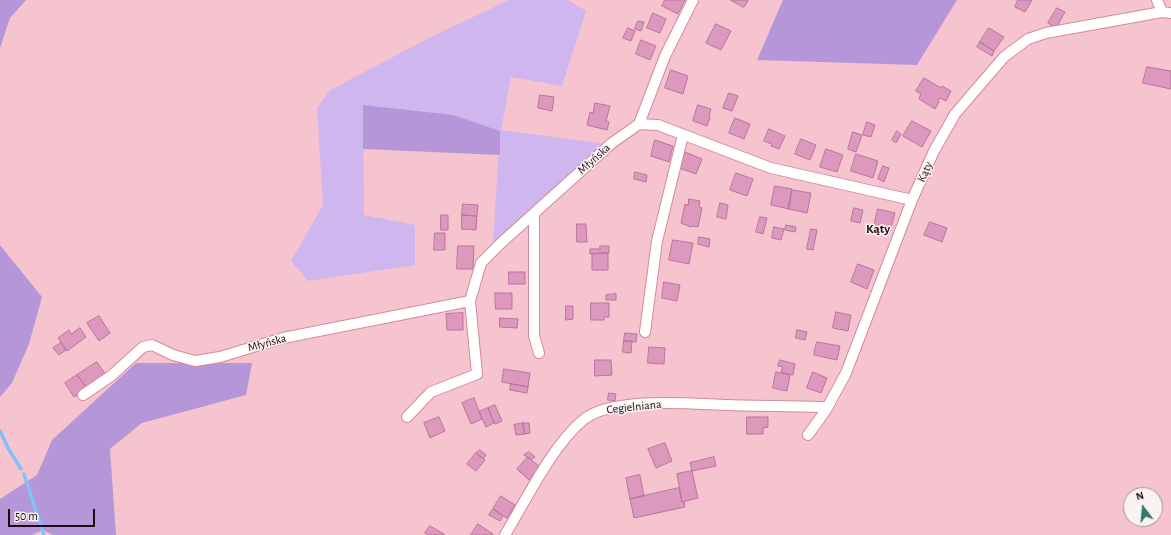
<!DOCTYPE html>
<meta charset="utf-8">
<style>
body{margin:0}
#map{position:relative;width:1171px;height:535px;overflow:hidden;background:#f6c4ce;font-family:"Alegreya Sans",sans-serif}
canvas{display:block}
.north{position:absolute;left:1123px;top:487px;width:40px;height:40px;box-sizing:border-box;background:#fbf2f3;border:1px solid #a49497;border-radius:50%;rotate:344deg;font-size:11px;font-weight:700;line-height:16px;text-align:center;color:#22070e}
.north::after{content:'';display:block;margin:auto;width:14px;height:18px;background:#30776f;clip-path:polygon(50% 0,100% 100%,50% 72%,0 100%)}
.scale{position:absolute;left:8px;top:509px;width:87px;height:18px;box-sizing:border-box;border:2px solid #22070e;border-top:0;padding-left:5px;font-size:12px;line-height:14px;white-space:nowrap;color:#22070e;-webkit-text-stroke:3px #fbf2f3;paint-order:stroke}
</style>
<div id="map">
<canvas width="1171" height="535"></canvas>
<div class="north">N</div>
<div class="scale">50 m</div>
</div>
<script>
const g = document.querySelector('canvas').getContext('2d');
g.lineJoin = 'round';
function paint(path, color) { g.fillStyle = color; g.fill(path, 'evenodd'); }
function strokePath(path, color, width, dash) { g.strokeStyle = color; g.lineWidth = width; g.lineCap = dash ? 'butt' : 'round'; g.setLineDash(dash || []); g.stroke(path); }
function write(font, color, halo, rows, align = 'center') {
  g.font = font + ' "Alegreya Sans",sans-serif'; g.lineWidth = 3; g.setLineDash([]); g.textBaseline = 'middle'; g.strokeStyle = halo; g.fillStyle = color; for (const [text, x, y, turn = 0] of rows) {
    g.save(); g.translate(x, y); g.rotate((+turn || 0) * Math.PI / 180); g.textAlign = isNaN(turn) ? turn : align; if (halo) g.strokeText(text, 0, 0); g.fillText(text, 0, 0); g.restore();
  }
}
paint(new Path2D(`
 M509 0H568L586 11 562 86 511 77 501 130 606 144 493 244 500 131 363 105 364 215 415 225V265L308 281 291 261 323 205 317 108 330 90 437 34Z`), '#d0b6ef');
paint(new Path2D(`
 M0 0H26L10 18 0 48Z
 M783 0H957L917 65 757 60Z
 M363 105 453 115 500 131V155L363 149Z
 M0 245 42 297 29 344 12 383 0 397Z
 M136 363H252L246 395 142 423 110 449 116 535H53L43 530 32 535H0V499L37 475 52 440Z`), '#b596d8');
strokePath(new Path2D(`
 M0 431 8 448 21 469
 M24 474 44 535`), '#82c0f5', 3.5);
const building = new Path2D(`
 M665 0H685L678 14 662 6Z
 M731 0H748L745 6 743 7Z
 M1018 0H1032L1025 12 1015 7Z
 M1057 8 1065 12 1056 28 1048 23Z
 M653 13 666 19 660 33 647 28Z
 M638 21 644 22 641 31 635 29Z
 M716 24 731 31 721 50 706 43Z
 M628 28 635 31 631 41 623 38Z
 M989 28 1004 37 994 51 980 42Z
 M641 40 656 46 650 60 636 54Z
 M980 42 994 51 992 56 977 47Z
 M1147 67 1171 71V89L1143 83Z
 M671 70 688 76 683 94 665 88Z
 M924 78 941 88 942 86 951 91 946 101 940 98 938 101 939 102 935 109 919 99 921 94 916 91Z
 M729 93 738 96 732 111 723 108Z
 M540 95 554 97 552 111 538 108Z
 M595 103 610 106 606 121 609 122 607 130 587 125 590 112 593 113Z
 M698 105 711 109 709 116 710 118 707 126 693 121Z
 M735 118 750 124 744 139 729 133Z
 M912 121 931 131 922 147 903 136Z
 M867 122 875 125 871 137 863 135Z
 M769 129 785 136 779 149 771 146 772 144 764 141Z
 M897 131 901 134 896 143 892 140Z
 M853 132 862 135 856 152 848 149Z
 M801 139 816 145 810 160 795 154Z
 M655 140 673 146 669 162 651 156Z
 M826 149 843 155 837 172 820 167Z
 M685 152 702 159 696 174 679 168Z
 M856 154 878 161 873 178 851 171Z
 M883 166 889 168 884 182 878 179Z
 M635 172 647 175 646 182 634 179Z
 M736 173 753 179 747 196 730 190Z
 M775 186 792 189 789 209 771 205Z
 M792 190 811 193 807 213 788 209Z
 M689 199 700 201 699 207 702 208 698 227 693 226 691 227 681 223 685 204 688 205Z
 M720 203 728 205 726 219 717 217Z
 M463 204 478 205 477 216 462 215Z
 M854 208 863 210 860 223 851 221Z
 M878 209 895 213 890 231 874 226Z
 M441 215H448V230H441Z
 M462 215 477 216 476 230 462 229Z
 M760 217 767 218 763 234 756 232Z
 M930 222 947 228 942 242 924 235Z
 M577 224H586L587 242H577Z
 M786 225 796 227 795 232 785 230Z
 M774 227 784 229 781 240 772 238Z
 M811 229 817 230 813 250 807 249Z
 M435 233H445V250H434Z
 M699 237 710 239 709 247 698 244Z
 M673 240 693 243 689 264 669 260Z
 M458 246H474L473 269H457Z
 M600 246H609V253L590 254V249H600Z
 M608 253V270H592V254Z
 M858 264 874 270 867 289 851 282Z
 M509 272H525V284H509Z
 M664 282 680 285 677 301 662 298Z
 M495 293H512V309H496Z
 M616 294V300H606V295Z
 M591 303H609V317H604V320H591Z
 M566 306H573V319L566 320Z
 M836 312 851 315 848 331 833 328Z
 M463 313V330H447L446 314Z
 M99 316 110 333 99 341 87 323Z
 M500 318 518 319 517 328 500 327Z
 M80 328 86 337 67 351 58 338 69 330 71 334Z
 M797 330 807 332 805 340 796 338Z
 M625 333 637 334 636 342 624 341Z
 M624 341H632L631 353 623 352Z
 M817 342 840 346 837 360 814 355Z
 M61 343 66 350 59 355 53 348Z
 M649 347 665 348 664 364 648 363Z
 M595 360H611L612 375 595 376Z
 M780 360 795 364 793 375 781 372 783 367 778 366Z
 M97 362 106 375 87 388 77 375Z
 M504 369 530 373 528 387 502 382Z
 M776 372 790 375 787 391 773 388Z
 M813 372 827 378 821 393 807 388Z
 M77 375 87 388 74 397 65 383Z
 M511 384 528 387 527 393 510 390Z
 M609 393 616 394 615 401 608 400Z
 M474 398 482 419 471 424 462 403Z
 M495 405 502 421 495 424 488 408Z
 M488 408 494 423 486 427 479 412Z
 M439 417 445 431 430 438 424 423Z
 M747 417H768V427L763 428V434H747Z
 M523 423 525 434 516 435 514 425Z
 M523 423H529L530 433 525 434Z
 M665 443 672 461 656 468 648 449Z
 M480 450 486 455 483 459 476 453Z
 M529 452 535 457 531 460 524 455Z
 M476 453 485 460 476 471 467 464Z
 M528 457 540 467 529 480 517 469Z
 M714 457 716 466 692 471 690 463Z
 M692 471 698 498 682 502 677 474Z
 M640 475 644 496 630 499 626 478Z
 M679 488 682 502 684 501 685 507 634 518 630 499Z
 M501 496 515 505 507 518 493 509Z
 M493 509 503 516 500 521 489 515Z
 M478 524 493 534V535H471Z
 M430 526 444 534V535H428L425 533Z`);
paint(building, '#dd98be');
strokePath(building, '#b7759a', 1);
const street = new Path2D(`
 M1157 0 1162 12
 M639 124 658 125 771 168 912 200 934 151 955 114 1004 57 1028 39 1046 33 1162 12 1171 13
 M534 214V336L539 353
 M645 332 657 241 683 135
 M83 395 111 376 143 347 152 345 173 355 195 361 220 357 283 338 470 301
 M407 417 431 392 477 374 470 301 481 263 501 243 612 143 639 124 665 56 693 0
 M808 435 826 410 846 373 912 200
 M505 535C526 500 552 446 583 420 612 396 691 404 728 405 761 406 794 406 827 407`);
strokePath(street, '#d6899a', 12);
strokePath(street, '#fff', 10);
write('12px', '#22070e', '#fbf2f3', [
 ["Młyńska",594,159,-42],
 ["Kąty",925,172,-66],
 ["Młyńska",267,343,-15],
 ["Cegielniana",634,407,-6]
]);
write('bold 13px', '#22070e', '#fbf2f3', [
 ["Kąty",878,229]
]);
</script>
